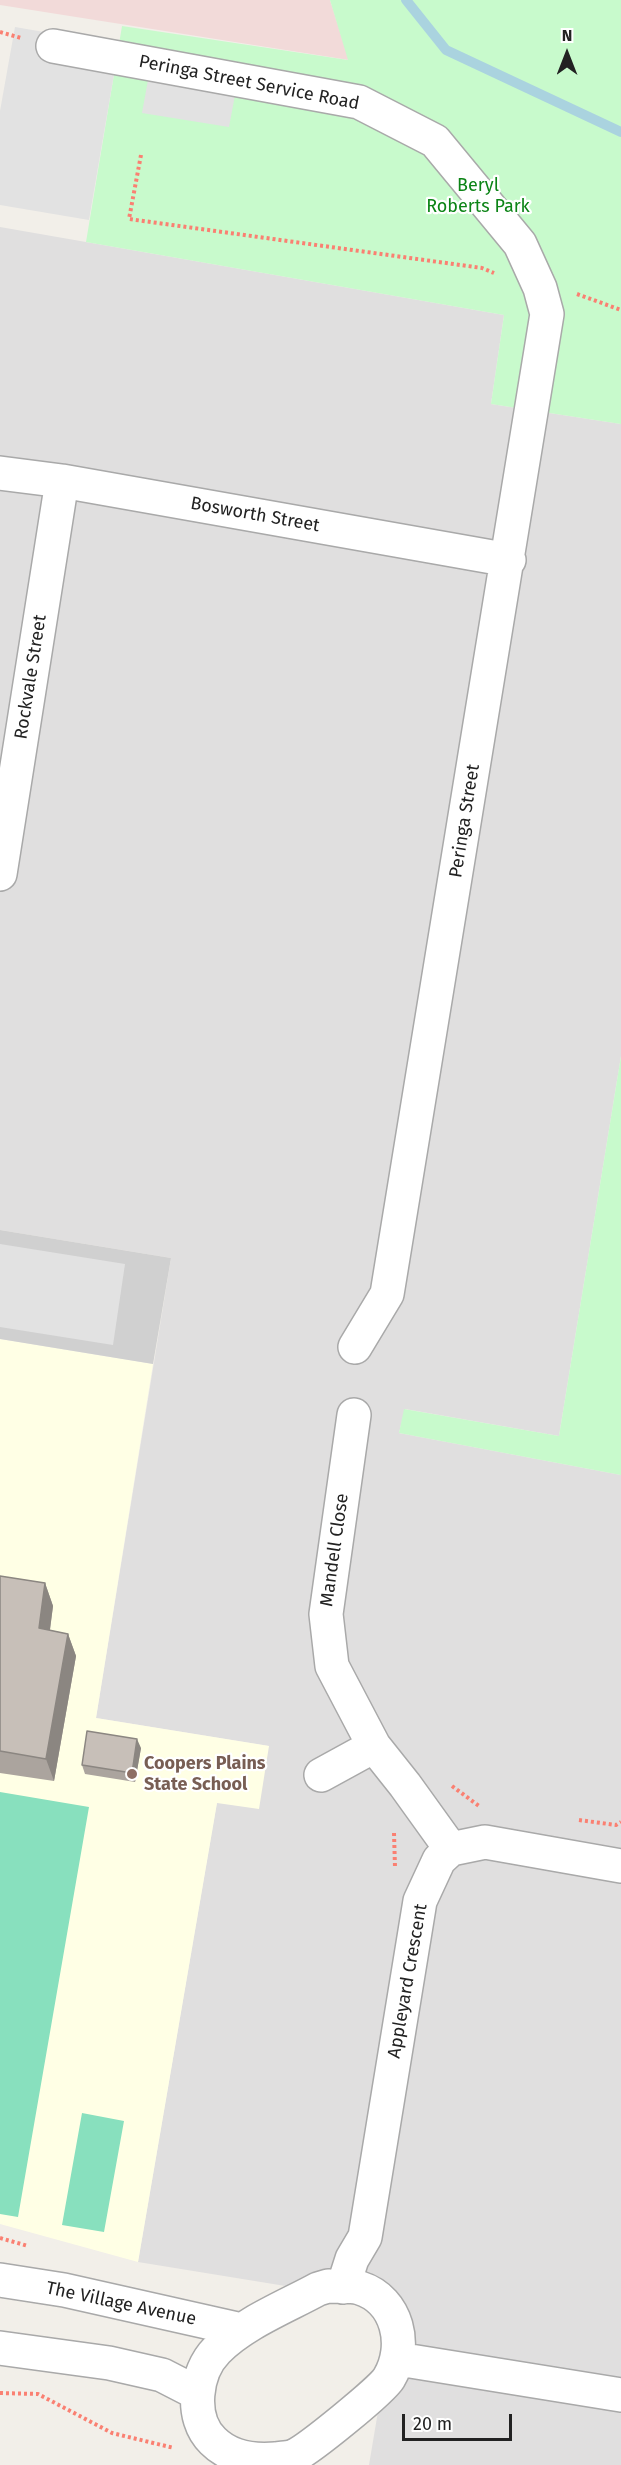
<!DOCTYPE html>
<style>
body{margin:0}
#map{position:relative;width:621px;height:2465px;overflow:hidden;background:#f2efe9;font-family:"Fira Sans",sans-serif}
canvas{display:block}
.north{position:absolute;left:537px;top:24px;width:60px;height:60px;-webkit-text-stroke:4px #fff;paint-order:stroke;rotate:0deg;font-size:16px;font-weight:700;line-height:24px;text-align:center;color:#222}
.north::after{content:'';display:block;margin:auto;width:21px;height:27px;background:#222;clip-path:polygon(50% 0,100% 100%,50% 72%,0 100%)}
.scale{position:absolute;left:402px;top:2414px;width:110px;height:27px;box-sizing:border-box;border:3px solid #222;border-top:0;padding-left:8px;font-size:18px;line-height:21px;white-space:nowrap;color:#222;-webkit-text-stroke:4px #fff;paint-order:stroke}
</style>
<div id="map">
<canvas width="621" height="2465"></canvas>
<div class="north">N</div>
<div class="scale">20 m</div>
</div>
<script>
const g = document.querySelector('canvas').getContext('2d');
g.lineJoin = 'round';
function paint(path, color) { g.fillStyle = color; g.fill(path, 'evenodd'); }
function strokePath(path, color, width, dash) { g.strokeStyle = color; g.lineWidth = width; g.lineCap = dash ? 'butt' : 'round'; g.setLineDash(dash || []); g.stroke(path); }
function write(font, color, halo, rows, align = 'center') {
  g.font = font + ' "Fira Sans",sans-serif'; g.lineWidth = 4.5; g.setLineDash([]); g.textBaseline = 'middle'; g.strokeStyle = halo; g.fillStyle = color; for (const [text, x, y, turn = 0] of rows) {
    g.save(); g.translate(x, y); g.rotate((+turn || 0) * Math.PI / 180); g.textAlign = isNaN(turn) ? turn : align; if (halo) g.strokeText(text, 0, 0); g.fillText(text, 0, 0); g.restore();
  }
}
paint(new Path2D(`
 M0 227 504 315 491 404 621 424V1056L559 1436 405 1409 399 1433 621 1475V2465H369L396 2304 138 2262 217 1802 269 1746 96 1718 171 1258 0 1230Z`), '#e0dfdf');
paint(new Path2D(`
 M0 0H330L349 60 0 5Z`), '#f2dad9');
paint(new Path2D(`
 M0 1339 153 1364 96 1718 269 1746 259 1809 217 1803 138 2262 0 2224Z`), '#ffffe5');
paint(new Path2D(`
 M0 1230 171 1258 153 1364 0 1339Z`), '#d0d0d0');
paint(new Path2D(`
 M330 0H621V424L491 404 504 315 86 242 122 26 348 60Z
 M621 1056V1475L399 1433 404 1409 559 1436Z`), '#c8facc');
paint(new Path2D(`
 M0 1792 89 1807 18 2217 0 2214Z
 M82 2113 124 2121 104 2232 62 2225Z`), '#88e0be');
paint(new Path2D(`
 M15 27 119 45 89 220 0 205V111Z
 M148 80 235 95 229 127 142 113Z
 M0 1244 125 1264 113 1345 0 1327Z`), '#e2e2e2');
strokePath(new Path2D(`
 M406 0 446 50 621 132`), '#aad3df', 10);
const minor = new Path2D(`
 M53 46 359 102 435 141 520 244 540 288 547 314 387 1294 355 1347
 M0 473 62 481 509 560
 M0 874 62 481
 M354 1415 326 1614 332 1666 374 1746 405 1785 451 1849
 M321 1775 374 1746
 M0 2280 64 2290 242 2330
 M328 2286C338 2287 351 2285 360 2288 398 2300 408 2346 389 2378 382 2390 308 2450 294 2456 289 2458 282 2458 276 2459 254 2461 230 2458 213 2441 189 2418 195 2372 217 2350 244 2323 285 2307 318 2289Z
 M343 2287 352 2259 365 2237 420 1901 439 1860 451 1849 485 1842 621 1866
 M0 2348 109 2363 162 2375 197 2393
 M398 2359 621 2395`);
strokePath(minor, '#a9a9a9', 36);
strokePath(new Path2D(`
 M0 32 21 38
 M141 155 129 219 482 268 494 273
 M577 294 621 310
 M452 1786 479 1806
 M579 1820 616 1825 621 1822
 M394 1833 395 1867
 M0 2238 28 2246
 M0 2393 38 2394 112 2433 174 2448`), '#fa8072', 4, [3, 3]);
strokePath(minor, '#fff', 33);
paint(new Path2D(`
 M0 1576 45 1583 53 1606 50 1630 68 1634 76 1656 54 1781 0 1773Z
 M141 1748 135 1782 85 1774 82 1765Z`), '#aba49e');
paint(new Path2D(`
 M45 1583 53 1606 47 1651 39 1628Z
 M68 1634 76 1656 54 1781 46 1759Z
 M137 1739 141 1748 135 1782 132 1773Z`), '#8b8681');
const building = new Path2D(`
 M0 1576 45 1583 39 1628 68 1634 46 1759 0 1751Z
 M87 1731 137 1739 132 1773 82 1765Z`);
paint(building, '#c7bfb8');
strokePath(building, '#8b8681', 1.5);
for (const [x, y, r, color] of [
 [132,1774,6,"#8d6e63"]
]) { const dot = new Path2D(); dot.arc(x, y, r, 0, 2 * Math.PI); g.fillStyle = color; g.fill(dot); strokePath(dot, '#fff', 2); }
write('18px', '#222', '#fff', [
 ["Peringa Street Service Road",249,83,11],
 ["Bosworth Street",255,515,10],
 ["Rockvale Street",31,677,-81],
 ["Peringa Street",465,821,-81],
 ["Mandell Close",335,1550,-82],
 ["Appleyard Crescent",408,1981,-80],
 ["The Village Avenue",121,2304,12]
]);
write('18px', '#0c8416', '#fff', [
 ["Beryl",478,186],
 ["Roberts Park",478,207]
]);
write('bold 18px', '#785e54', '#fff', [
 ["Coopers Plains",144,1764],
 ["State School",144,1785]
], 'left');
</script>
